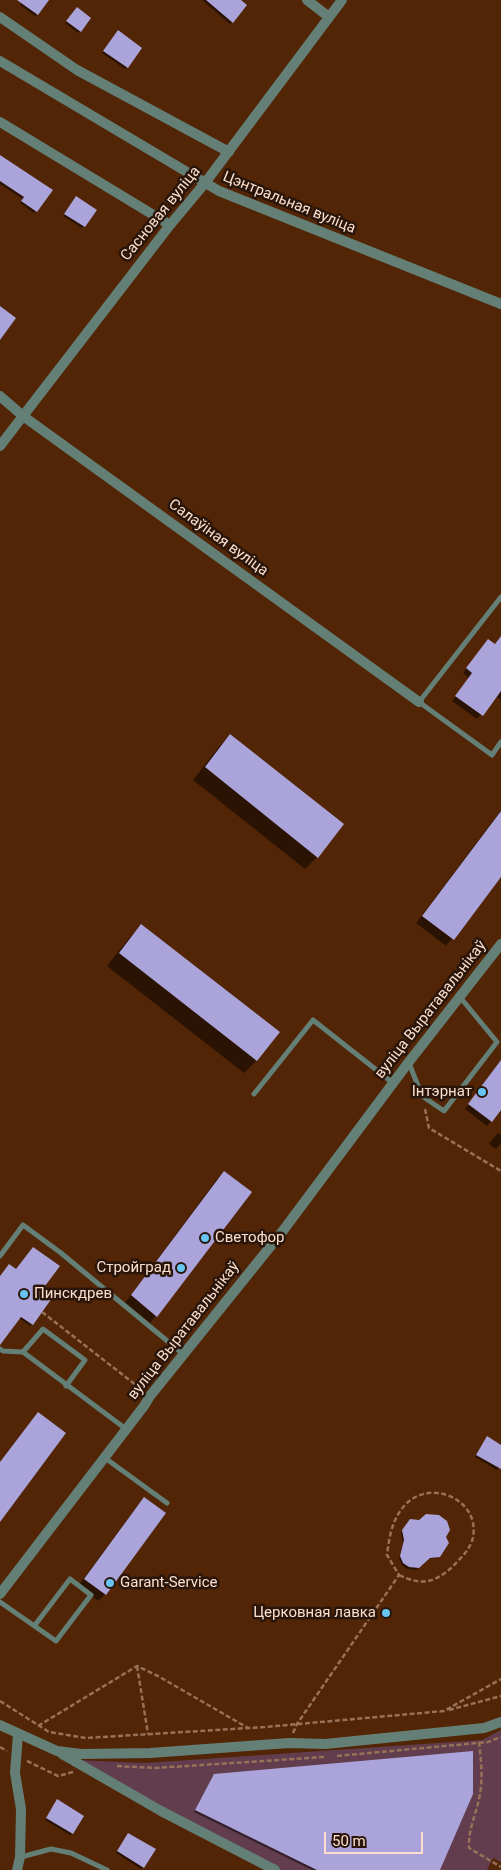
<!DOCTYPE html>
<meta charset="utf-8">
<style>
body{margin:0}
#map{position:relative;width:501px;height:1870px;overflow:hidden;background:#512506;font-family:Roboto,sans-serif}
canvas{display:block}
.scale{position:absolute;left:324px;top:1832px;width:99px;height:22px;box-sizing:border-box;border:2px solid #fbdece;border-top:0;padding-left:6px;font-size:15px;line-height:18px;white-space:nowrap;color:#fbdece;-webkit-text-stroke:4px #291509;paint-order:stroke}
</style>
<div id="map">
<canvas width="501" height="1870"></canvas>
<div class="scale">50 m</div>
</div>
<script>
const g = document.querySelector('canvas').getContext('2d');
g.lineJoin = 'round';
function paint(path, color) { g.fillStyle = color; g.fill(path, 'evenodd'); }
function strokePath(path, color, width, dash) { g.strokeStyle = color; g.lineWidth = width; g.lineCap = dash ? 'butt' : 'round'; g.setLineDash(dash || []); g.stroke(path); }
function write(font, color, halo, rows, align = 'center') {
  g.font = font + ' Roboto,sans-serif'; g.lineWidth = 5; g.setLineDash([]); g.textBaseline = 'middle'; g.strokeStyle = halo; g.fillStyle = color; for (const [text, x, y, turn = 0] of rows) {
    g.save(); g.translate(x, y); g.rotate((+turn || 0) * Math.PI / 180); g.textAlign = isNaN(turn) ? turn : align; if (halo) g.strokeText(text, 0, 0); g.fillText(text, 0, 0); g.restore();
  }
}
paint(new Path2D(`
 M501 1730V1862L493 1858 487 1870H281L162 1809 76 1760 145 1763 482 1740Z`), '#613d4e');
paint(new Path2D(`
 M23 0H47L35 16 20 5Z
 M202 0H239L246 5 230 24Z
 M75 11 80 31 78 33 65 23Z
 M116 34 140 48 125 69 102 53Z
 M0 160 36 211 34 213 20 203 23 199 0 184Z
 M74 200 95 210 82 228 63 216Z
 M501 636V700L496 696 477 719 452 701 469 678 463 673 484 645 488 640 494 645Z
 M230 735 317 857 305 869 193 780 218 748Z
 M501 810V875L446 946 416 923Z
 M141 925 256 1061 244 1073 107 966 129 938Z
 M501 1060V1108L487 1126 465 1109Z
 M498 1133 501 1135V1143L496 1149 489 1144Z
 M224 1172 156 1316 150 1323 125 1303 217 1179Z
 M0 1277 40 1291 50 1298 30 1326 19 1318 0 1340Z
 M38 1413 0 1520V1462Z
 M485 1440 501 1446V1464L497 1470 475 1457Z
 M144 1499 164 1513 105 1594 98 1601 78 1586 138 1505Z
 M408 1522 439 1556 437 1558 427 1559 416 1570 407 1569 402 1565 399 1558 403 1543 401 1533Z
 M212 1778 438 1870H312L194 1812Z
 M56 1803 72 1833 70 1835 45 1820Z
 M127 1836 143 1867 141 1869 116 1853Z`), '#0007');
paint(new Path2D(`
 M17 0H49L38 15Z
 M206 0H241L247 5 233 23Z
 M77 7 91 18 81 32 66 21Z
 M118 30 142 48 128 68 103 51Z
 M0 155 53 190 37 212 21 201 24 197 0 181Z
 M76 196 97 210 85 227 64 214Z
 M0 306 16 318 0 340Z
 M501 636V691L483 716 455 696 472 673 466 668 488 639 495 644Z
 M230 734 344 824 318 858 205 767Z
 M501 811V877L454 940 422 916Z
 M141 924 280 1032 257 1061 119 953Z
 M501 1060V1110L492 1122 468 1104Z
 M224 1171 252 1192 157 1317 131 1295Z
 M33 1247 60 1266 42 1290 52 1298 33 1325 21 1317 0 1345V1276L9 1264 16 1269Z
 M38 1412 66 1433 0 1522V1462Z
 M487 1436 501 1445V1469L476 1455Z
 M144 1497 166 1513 106 1595 84 1579Z
 M426 1514 439 1515 447 1521 450 1530 446 1537 449 1543 440 1557 430 1558 419 1568 409 1567 403 1563 400 1556 404 1540 402 1530 410 1519 419 1520Z
 M473 1751V1794L440 1870H317L195 1810 214 1774Z
 M57 1799 84 1816 73 1834 46 1818Z
 M128 1833 156 1849 144 1868 117 1851Z`), '#aba4da');
strokePath(new Path2D(`
 M425 1109 429 1128 501 1171
 M42 1312 141 1389
 M137 1666 148 1734
 M0 1701 49 1732 86 1738 265 1727 444 1711 501 1679
 M449 1710 501 1696
 M38 1726 137 1666 158 1676 248 1728
 M293 1733 297 1724 399 1575 387 1555C389 1538 392 1519 405 1505 430 1478 480 1499 473 1537 471 1549 459 1560 451 1568 433 1584 420 1585 399 1575
 M479 1742C481 1759 483 1777 480 1794 477 1813 468 1828 469 1848L501 1867
 M0 1747 7 1751
 M337 1756 488 1742 501 1737
 M27 1761 58 1776 73 1772
 M117 1766 156 1768 324 1757`), '#977158', 2.5, [5, 2.5]);
strokePath(new Path2D(`
 M501 597 419 702 492 755 501 742
 M409 1063 422 1096 444 1111 497 1042 460 997
 M254 1094 313 1020 393 1083
 M0 1256 23 1225 61 1253 183 1354
 M0 1349 3 1351 23 1352 126 1429
 M23 1352 43 1329 85 1360 66 1386
 M105 1458 167 1503
 M0 1602 56 1641 91 1595 70 1579 35 1625
 M21 1857 51 1849 71 1853 107 1870`), '#647f76', 5);
strokePath(new Path2D(`
 M307 0 329 17
 M0 17 77 70 229 152
 M0 61 219 191 501 304
 M0 122 170 225
 M0 396 23 416 419 702
 M0 446 170 225 205 183 342 0
 M0 1594 144 1406 150 1396 282 1232 408 1063 501 944
 M0 1725 57 1751 81 1754 150 1753 289 1743 325 1744 484 1728 501 1722
 M62 1754 161 1811 275 1870
 M17 1870 20 1857 21 1809 15 1773 18 1734`), '#647f76', 10);
for (const [x, y, r, color] of [
 [482,1092,5,"#68c4f0"],
 [205,1238,5,"#68c4f0"],
 [181,1268,5,"#68c4f0"],
 [24,1294,5,"#68c4f0"],
 [110,1583,5,"#68c4f0"],
 [386,1613,5,"#68c4f0"]
]) { const dot = new Path2D(); dot.arc(x, y, r, 0, 2 * Math.PI); g.fillStyle = color; g.fill(dot); strokePath(dot, '#291509', 2); }
write('15px', '#fbdece', '#291509', [
 ["Цэнтральная вуліца",289,203,22],
 ["Сасновая вуліца",161,214,-51],
 ["Салаўіная вуліца",218,538,36],
 ["вуліца Выратавальнікаў",431,1010,-52],
 ["вуліца Выратавальнікаў",184,1331,-52]
]);
write('15px', '#fbdece', '#291509', [
 ["Інтэрнат",472,1092],
 ["Светофор",215,1238,"left"],
 ["Стройград",171,1268],
 ["Пинскдрев",34,1294,"left"],
 ["Garant-Service",120,1583,"left"],
 ["Церковная лавка",376,1613]
], 'right');
</script>
